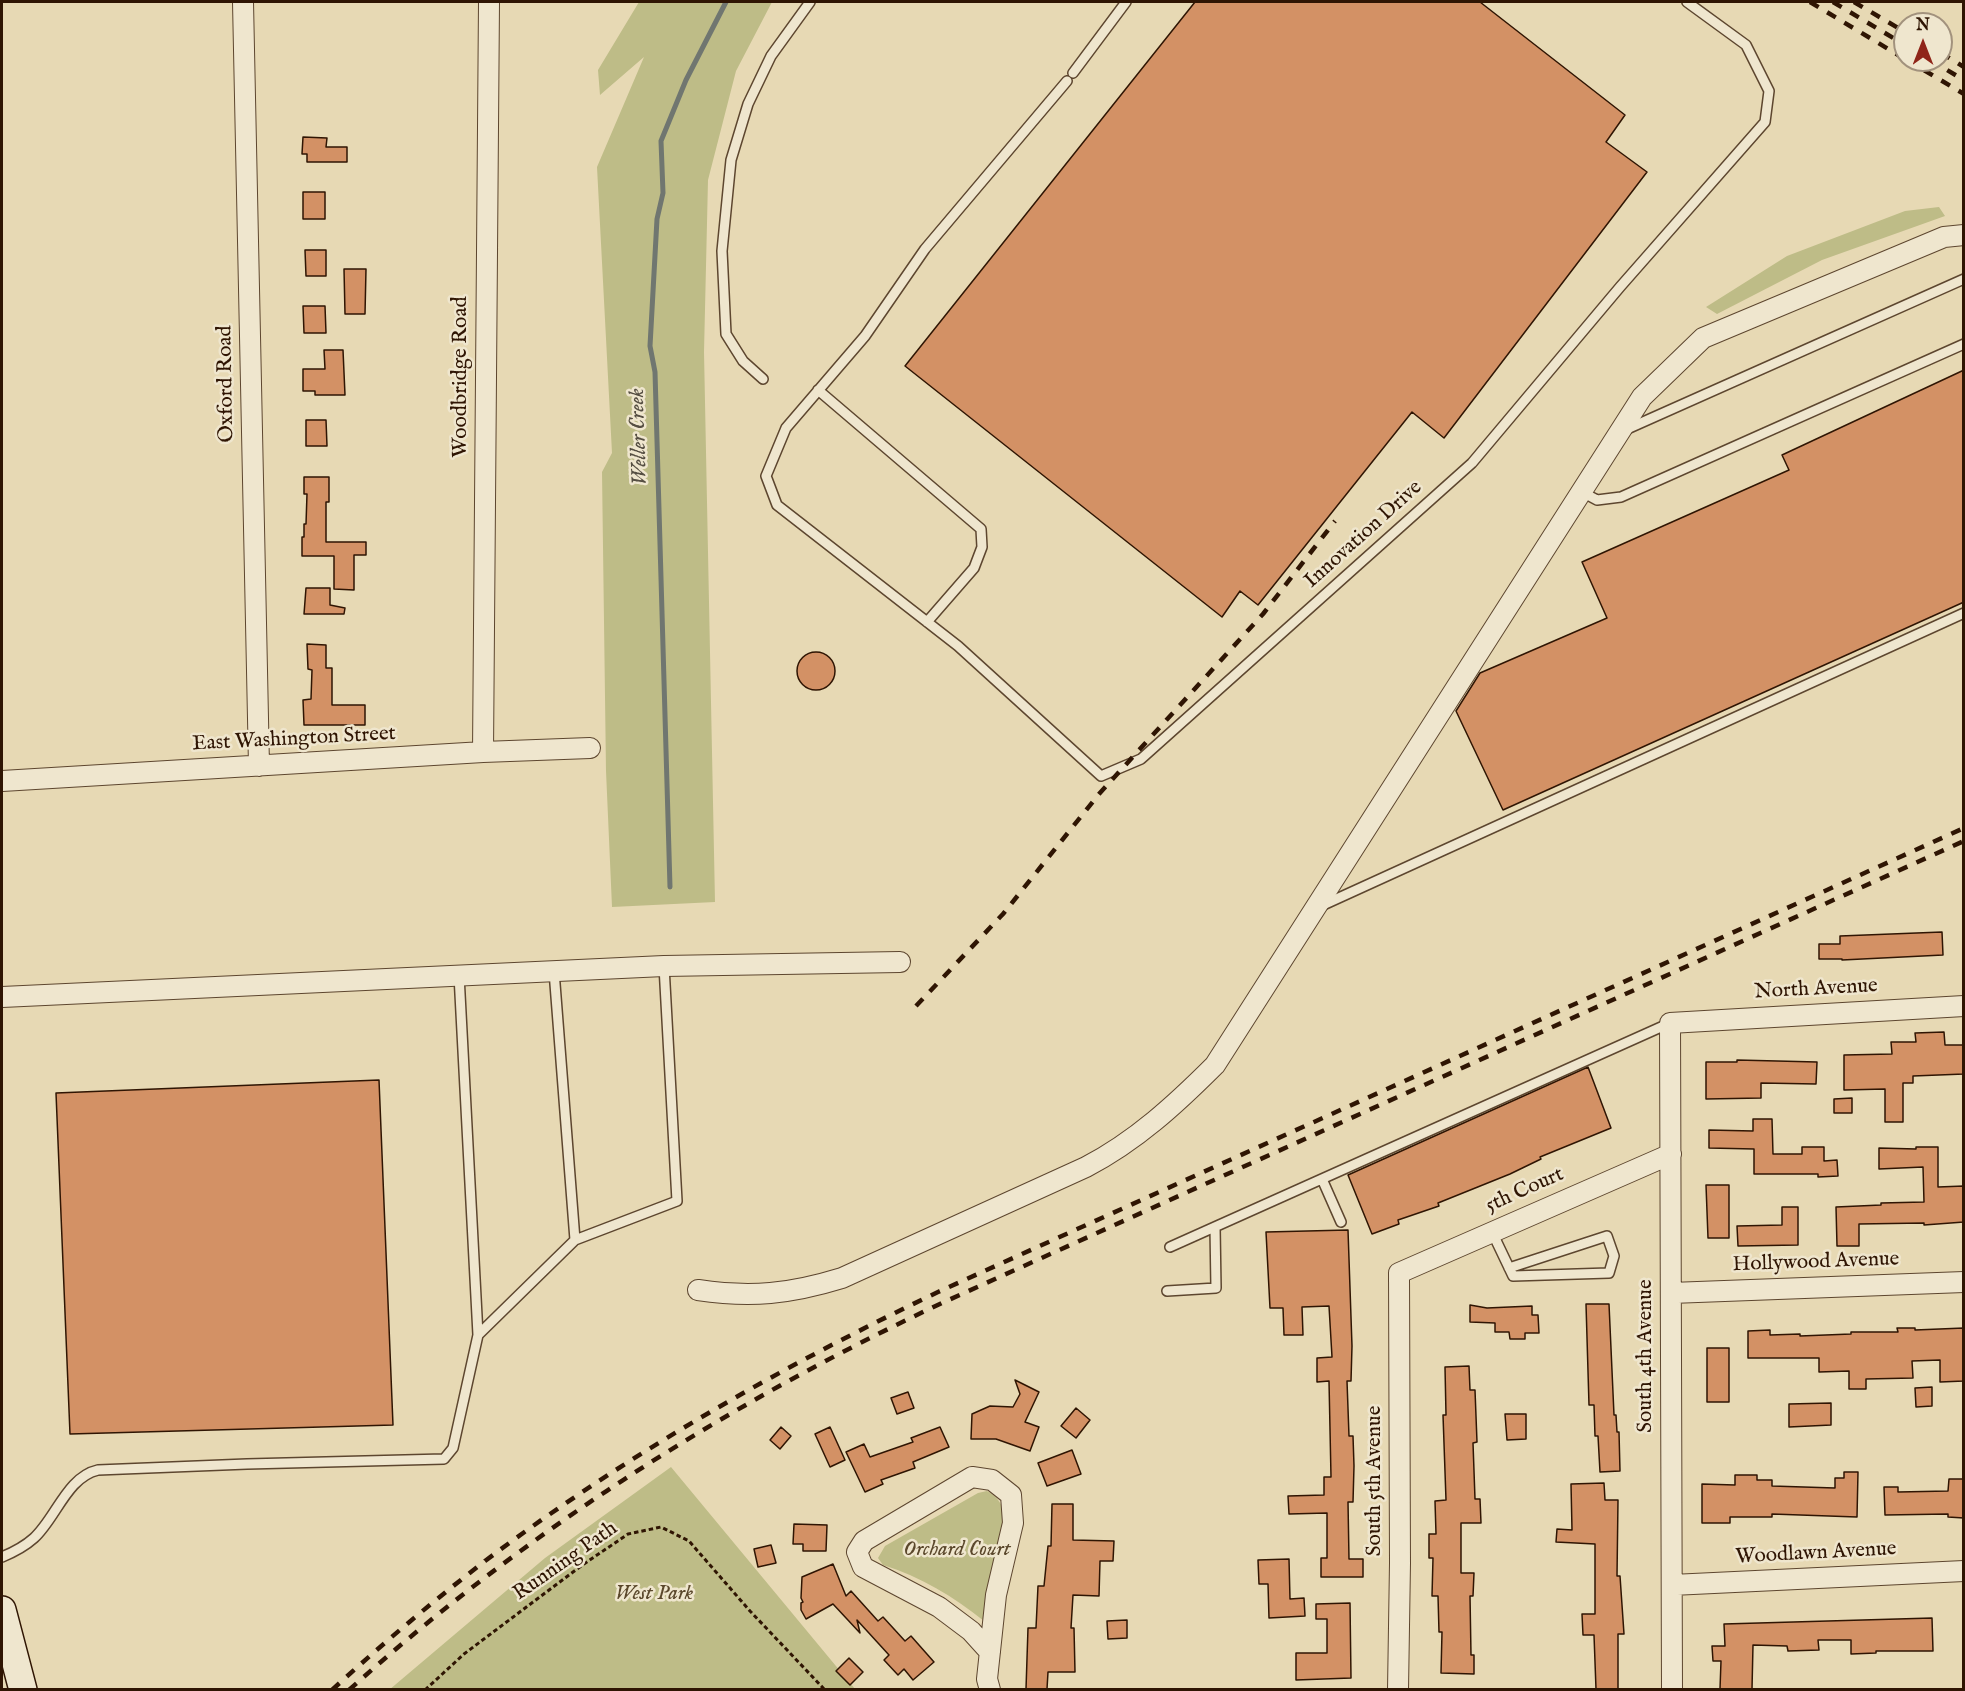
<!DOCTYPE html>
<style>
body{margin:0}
#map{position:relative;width:1965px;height:1691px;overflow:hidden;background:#e7d9b4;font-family:"IM FELL English",serif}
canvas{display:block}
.frame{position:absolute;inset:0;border:3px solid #2f1503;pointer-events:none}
.north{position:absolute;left:1893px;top:12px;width:60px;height:60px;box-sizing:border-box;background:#efe6ce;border:2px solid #a2927d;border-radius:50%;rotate:0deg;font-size:16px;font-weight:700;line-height:24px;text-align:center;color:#2f1503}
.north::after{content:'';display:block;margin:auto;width:21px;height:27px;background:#8f2418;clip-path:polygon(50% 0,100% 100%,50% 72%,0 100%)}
</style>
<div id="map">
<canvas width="1965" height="1691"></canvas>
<div class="frame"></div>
<div class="north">N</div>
</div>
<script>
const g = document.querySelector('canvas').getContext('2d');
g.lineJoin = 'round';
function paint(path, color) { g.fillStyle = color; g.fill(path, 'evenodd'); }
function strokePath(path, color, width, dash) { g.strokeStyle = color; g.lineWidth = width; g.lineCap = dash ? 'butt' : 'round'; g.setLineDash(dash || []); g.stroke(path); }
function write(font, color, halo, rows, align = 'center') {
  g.font = font + ' "IM FELL English",serif'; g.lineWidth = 5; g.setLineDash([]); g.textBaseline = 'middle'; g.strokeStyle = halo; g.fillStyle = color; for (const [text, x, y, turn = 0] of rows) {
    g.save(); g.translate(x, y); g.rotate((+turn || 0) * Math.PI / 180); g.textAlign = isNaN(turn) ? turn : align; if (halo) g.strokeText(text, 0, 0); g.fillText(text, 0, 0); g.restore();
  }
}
paint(new Path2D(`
 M639 2H772L736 71 708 180 704 352 715 902 612 907 606 771 602 472 612 453 597 167 644 57 600 95 598 70Z
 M1939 207 1945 216 1822 260 1717 314 1706 307 1787 256 1905 211Z
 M671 1467 855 1689 389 1690 545 1558Z
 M987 1491C998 1497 1001 1503 1005 1514L984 1621C953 1596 921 1577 883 1565L878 1558 885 1546 978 1493Z`), '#bebc87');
strokePath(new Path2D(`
 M670 887 655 372 650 346 657 219 663 193 661 141 686 80 726 2`), '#707670', 5);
const building = new Path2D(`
 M1195 2H1480L1625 115 1606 142 1647 172 1444 438 1412 412 1258 605 1240 591 1222 617 905 366Z
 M303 137 327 138 326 147H347V162H307V154H302Z
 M303 192H325V219H303Z
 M305 250H326V276H306Z
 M344 269H366L365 314H345Z
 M303 306H325L326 333H304Z
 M324 350H343L345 395H315V391H303V369H325Z
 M1964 370V602L1503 810 1456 711 1480 673 1607 618 1582 562 1789 470 1782 455Z
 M306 420H326L327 446H306Z
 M304 477H329V502H326V542H366V555H354V590L334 589V556H302V537H304V524H306L307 494H304Z
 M306 588H330V605L345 608 344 614H304Z
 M307 644 326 645V668H332V705H365V725H304L303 700 311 699 312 670 308 669Z
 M797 671a19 19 0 1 1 38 0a19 19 0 1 1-38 0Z
 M1942 932 1943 955 1842 960V959H1819V944H1840V936Z
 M1944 1032 1945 1045H1964V1074L1913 1076V1083H1903V1122H1885V1089L1844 1090V1055L1892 1054 1891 1042H1916L1915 1033Z
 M1737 1060 1817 1062 1816 1084 1761 1083V1098L1706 1099V1062H1737Z
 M1588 1067 1611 1128 1540 1157 1541 1159 1510 1174 1438 1203 1439 1206 1398 1220 1399 1224 1372 1234 1348 1175Z
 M379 1080 393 1425 70 1434 56 1093Z
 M1852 1098V1113H1834V1099Z
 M1753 1119H1772L1773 1154H1802V1147H1824V1161L1837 1160 1838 1176 1818 1177V1174H1754V1149L1709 1148V1130L1753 1131Z
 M1916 1147H1938V1187L1964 1186V1222L1924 1225V1223L1859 1224V1246H1837L1836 1207 1881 1205V1203L1924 1202 1923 1167 1879 1169V1148L1916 1149Z
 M1706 1185H1729V1238H1708Z
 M1782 1207H1798V1245L1738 1246 1737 1226 1782 1225Z
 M1348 1230 1352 1346 1351 1381H1347L1349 1436H1353L1354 1466 1353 1502H1348L1349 1559H1363V1577H1321V1558H1327V1513L1289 1514 1288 1496 1324 1495V1477H1331L1329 1381 1317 1382V1358L1332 1357 1329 1306 1302 1307 1303 1335H1284L1283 1308H1270L1266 1232Z
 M1586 1304H1609L1614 1415H1616L1617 1432H1619L1620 1471 1600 1472 1598 1436H1595L1594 1405H1589Z
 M1470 1305 1487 1308 1532 1306V1315H1538L1539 1333H1525V1339H1510L1509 1332H1495V1323L1470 1322Z
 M1897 1328H1915V1330L1964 1328V1381L1940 1382V1360L1912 1361 1913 1378 1866 1379V1389H1849V1371L1819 1372V1358H1748V1331L1770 1330V1335L1800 1334V1336L1851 1334V1332H1898Z
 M1707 1348H1729V1402H1707Z
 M1469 1366 1470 1390H1475L1477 1442 1473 1443 1475 1499H1480L1481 1523H1461V1573H1474L1473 1596H1470L1471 1655H1474V1674L1441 1673 1442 1632H1439L1438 1596H1432L1433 1558H1429V1534H1436L1435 1501 1446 1500 1443 1415H1446L1445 1367Z
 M1015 1380 1039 1392 1025 1422 1039 1427 1030 1451 996 1439H971L972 1414 990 1406 1013 1407 1020 1394Z
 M1932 1387V1406L1916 1407 1915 1388Z
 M908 1392 914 1408 897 1414 891 1398Z
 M1831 1403V1425L1789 1427V1404Z
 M1076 1408 1090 1420 1076 1438 1061 1426Z
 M1505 1414H1526V1439L1507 1440Z
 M781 1427 791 1436 780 1449 770 1440Z
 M830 1427 845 1460 830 1467 815 1434Z
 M940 1427 949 1447 913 1462 915 1468 881 1480 883 1484 865 1492 846 1452 864 1444 870 1457 913 1442 911 1438Z
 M1072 1450 1081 1474 1047 1486 1038 1463Z
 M1844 1472H1858L1857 1517 1772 1514V1517H1730V1523H1702V1484L1735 1485V1475H1757V1480H1772V1486L1835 1488V1478H1844Z
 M1949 1479H1964V1518L1948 1517V1514L1885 1515 1884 1487H1898V1492L1948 1491Z
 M1604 1483 1605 1500H1618L1617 1576H1620L1624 1634H1618V1689H1596L1594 1635H1583L1582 1614H1595V1544L1556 1542 1557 1529 1572 1530 1571 1484Z
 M1052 1504H1073V1540L1114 1541 1113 1561H1100L1099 1596 1073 1595 1071 1628H1074L1075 1672H1048L1047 1689H1026L1028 1628H1036L1038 1586H1044L1048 1546H1051Z
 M794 1524 827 1525 826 1551H803V1544H793Z
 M771 1545 776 1563 758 1567 754 1549Z
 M1289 1559 1290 1599 1304 1598 1305 1616 1269 1618 1268 1584H1259L1258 1560Z
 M833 1564 846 1596 851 1591 878 1621 883 1617 905 1641 911 1636 934 1662 913 1680 904 1669 898 1675 884 1660 889 1655 857 1620 860 1633 833 1604 806 1619 801 1610V1603L803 1602 801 1598 802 1577Z
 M1350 1603 1351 1678 1296 1680V1653H1327V1619H1316V1604Z
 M1932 1618 1933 1651H1876V1653L1851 1654V1640H1818L1819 1650 1788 1651 1787 1646 1753 1645 1752 1689H1720L1721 1661H1713L1712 1646H1725L1724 1624Z
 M1127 1620V1638L1108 1639 1107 1621Z
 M849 1658 863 1672 850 1685 836 1671Z`);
paint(building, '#d39165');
strokePath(building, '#2f1503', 1.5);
const lane = new Path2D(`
 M1073 73 1126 2
 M1067 81 925 249 865 336 786 428 766 476 777 505 958 646 1101 776 1141 759 1472 463 1620 287 1765 122 1769 91 1746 45 1687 2
 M763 379 743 361 726 334 722 251 731 160 748 104 771 56 810 2
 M818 390 981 529 982 547 974 568 927 622
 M1625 430 1964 279
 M1582 492 1597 500 1621 497 1964 344
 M1321 906 1964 613
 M554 971 575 1240 677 1201 664 966
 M459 975 478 1335
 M1322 1179 1341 1222
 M1492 1232 1513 1276 1609 1273 1614 1256 1607 1236 1509 1268
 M1170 1247 1670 1023
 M1167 1291 1216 1288 1215 1227
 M2 1557C14 1552 24 1547 34 1538 56 1518 67 1477 98 1470L247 1464 444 1459 453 1448 478 1335 575 1240`);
const street = new Path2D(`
 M243 2 259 766
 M483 752 489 2
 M2 781 483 752 590 748
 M2 997 664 966 900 962
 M698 1290C751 1298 790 1294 842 1278L1086 1167C1136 1141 1176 1104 1215 1065L1642 397 1703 338 1944 237 1964 235
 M1671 1293 1964 1282
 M1672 1585 1964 1571
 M990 1652 971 1631 939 1607 863 1567 857 1552 864 1541 972 1477 992 1480 1011 1495 1013 1523 996 1595 987 1679 990 1690
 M1398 1690 1400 1563 1399 1273 1671 1154
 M1672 1690 1670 1023 1964 1006`);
const secondary = new Path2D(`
 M2 1610 23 1690`);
strokePath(lane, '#5d462f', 12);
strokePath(street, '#5d462f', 22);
strokePath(secondary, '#2f1503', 30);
strokePath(new Path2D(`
 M425 1690 464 1654 581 1566 628 1534 661 1527 689 1541 750 1611 825 1690`), '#2f1503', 3, [4.5, 3]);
strokePath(lane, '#efe6ce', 9);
strokePath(street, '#efe6ce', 20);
strokePath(secondary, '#efe6ce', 27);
strokePath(new Path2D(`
 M1810 2 1905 59
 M1833 2 1905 45
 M1854 2 1905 32
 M1941 53 1964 67
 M1907 60 1964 94
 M1930 60 1964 80
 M916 1006 1003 914 1099 794 1263 614 1335 521
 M332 1690C381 1645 432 1602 485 1561 626 1455 779 1368 938 1292L1964 828
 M349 1690C526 1531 727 1404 942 1303L1964 841`), '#2f1503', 4.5, [10, 10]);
write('21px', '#2f1503', '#efe6ce', [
 ["Woodbridge Road",462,377,-90],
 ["Oxford Road",227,384,-91],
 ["Innovation Drive",1364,535,-42],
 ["East Washington Street",294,740,-3],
 ["North Avenue",1816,990,-3],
 ["5th Court",1525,1191,-24],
 ["Hollywood Avenue",1816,1263,-2],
 ["South 4th Avenue",1647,1356,-90],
 ["South 5th Avenue",1376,1481,-90],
 ["Woodlawn Avenue",1816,1554,-3],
 ["Running Path",566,1562,-35]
]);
write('italic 21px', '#5a472b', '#efe6ce', [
 ["Orchard Court",957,1551],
 ["West Park",654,1595]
]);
write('italic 22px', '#554e42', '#efe6ce', [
 ["Weller Creek",640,437,-92]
]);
</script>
